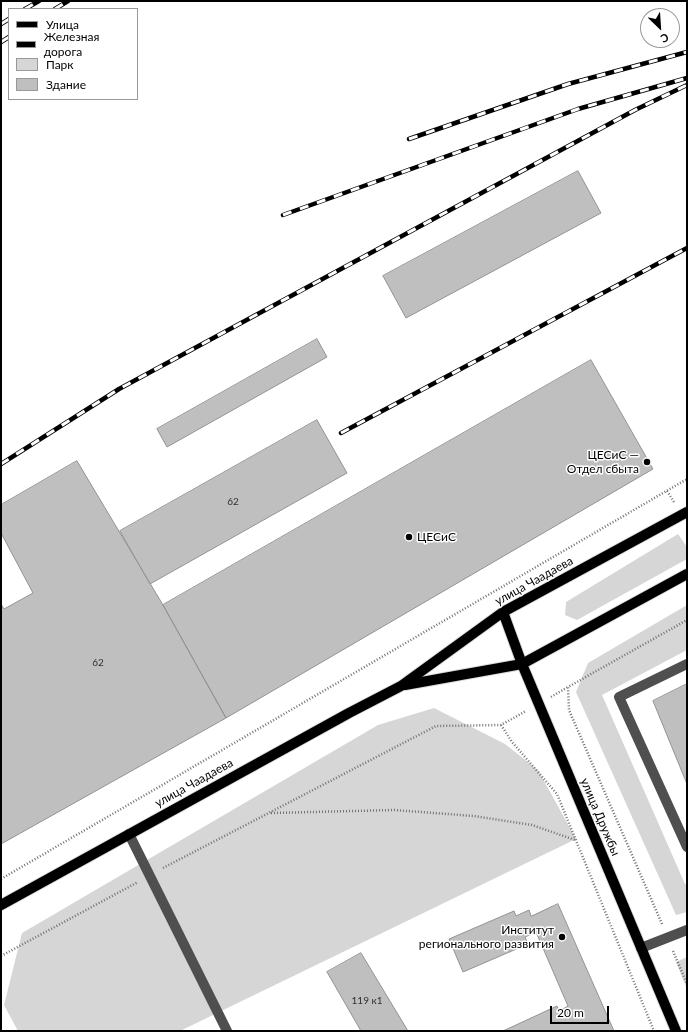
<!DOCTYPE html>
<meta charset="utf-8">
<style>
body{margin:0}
#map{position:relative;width:688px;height:1032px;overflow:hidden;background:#fff;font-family:Lato,sans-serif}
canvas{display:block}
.frame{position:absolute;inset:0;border:2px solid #000;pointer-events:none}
.legend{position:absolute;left:8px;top:8px;width:130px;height:92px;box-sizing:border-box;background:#fff;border:1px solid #999;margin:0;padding:5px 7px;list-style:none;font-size:12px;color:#000}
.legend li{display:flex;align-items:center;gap:8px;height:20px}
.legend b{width:20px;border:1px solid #999}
.north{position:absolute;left:640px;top:8px;width:40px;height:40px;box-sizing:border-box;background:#fff;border:1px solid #999;border-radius:50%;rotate:155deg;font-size:11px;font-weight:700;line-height:16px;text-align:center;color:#000}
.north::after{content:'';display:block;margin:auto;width:14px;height:18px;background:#000;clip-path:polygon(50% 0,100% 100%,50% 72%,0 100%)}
.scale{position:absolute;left:550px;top:1006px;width:59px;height:18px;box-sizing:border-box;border:2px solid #000;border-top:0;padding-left:5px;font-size:12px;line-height:14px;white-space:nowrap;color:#000;-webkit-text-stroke:3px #fff;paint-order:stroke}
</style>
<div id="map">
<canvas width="688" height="1032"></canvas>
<div class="frame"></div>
<ul class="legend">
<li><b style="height:5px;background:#000"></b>Улица</li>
<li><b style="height:5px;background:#000"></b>Железная дорога</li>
<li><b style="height:11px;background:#d6d6d6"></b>Парк</li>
<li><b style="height:11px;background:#bfbfbf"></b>Здание</li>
</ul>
<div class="north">С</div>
<div class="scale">20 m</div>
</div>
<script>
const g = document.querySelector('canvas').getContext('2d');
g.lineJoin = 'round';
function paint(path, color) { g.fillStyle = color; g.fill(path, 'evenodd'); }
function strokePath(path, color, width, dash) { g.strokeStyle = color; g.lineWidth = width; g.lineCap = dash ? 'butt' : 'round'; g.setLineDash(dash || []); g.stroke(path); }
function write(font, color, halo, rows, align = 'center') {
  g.font = font + ' Lato,sans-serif'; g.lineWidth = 3; g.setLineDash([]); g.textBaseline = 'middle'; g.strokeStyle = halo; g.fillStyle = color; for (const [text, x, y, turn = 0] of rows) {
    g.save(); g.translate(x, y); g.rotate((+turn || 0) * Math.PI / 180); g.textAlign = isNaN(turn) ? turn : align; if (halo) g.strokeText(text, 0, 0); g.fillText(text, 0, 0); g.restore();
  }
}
paint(new Path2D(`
 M678 534 687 547V559L577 620 565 615 566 602Z
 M687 605V650L602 695 685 884H687V912L676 915 576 692 588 663Z
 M434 708 505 744 538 770 576 839 180 1031H18L4 1005 22 933 378 725Z
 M687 957V989L676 962Z`), '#d6d6d6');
const building = new Path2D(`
 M578 171 601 213 406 318 383 276Z
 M317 339 327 357 167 447 157 429Z
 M591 360 653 469 226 718 163 605Z
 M317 420 347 473 150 584 120 531Z
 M77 461 163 605 226 718 1 844V604L4 609 33 593 1 533V505Z
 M687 684V784L653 701Z
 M558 904 614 1031H503L557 1006 559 1011 568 1006 536 932 525 937 528 944 463 972 449 939 514 911 516 916 529 910 531 916Z
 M361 953 408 1031H361L327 972Z`);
paint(building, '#bfbfbf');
strokePath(building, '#939393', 1);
const major = new Path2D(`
 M503 612 522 664 676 1031
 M405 685 522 664 687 574
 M1 905 349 713 401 686 503 612 687 512`);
strokePath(major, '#dbdbdb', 12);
strokePath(new Path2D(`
 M667 491 674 502
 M551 697 568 687
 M501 725 512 742 557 794 654 1031
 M271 813 394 810 474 816 532 825 575 840
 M163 868 436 726 501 725 526 711
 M1 879 687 479
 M662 924 569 710 568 687 687 620
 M673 951 687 984
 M1 956 138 882`), '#717171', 2.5, [1, 2]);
strokePath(new Path2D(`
 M687 664 619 697 687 847
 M129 834 227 1031
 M641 948 687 930`), '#4f4f4f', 10);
strokePath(major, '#000', 10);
const rail = new Path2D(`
 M25 9 39 1
 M55 9 68 1
 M1 24 9 19
 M1 42 9 37
 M409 139 568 84 687 52
 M283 215 578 109 687 78
 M341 433 687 248
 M1 464 119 389 635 110 687 85`);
strokePath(rail, '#000', 4.5);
strokePath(rail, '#fff', 3, [9]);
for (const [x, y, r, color] of [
 [647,462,4,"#000"],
 [409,537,4,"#000"],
 [562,937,4,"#000"]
]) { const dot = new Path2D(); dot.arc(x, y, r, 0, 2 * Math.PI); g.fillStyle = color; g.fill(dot); strokePath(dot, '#fff', 1.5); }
write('10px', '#303030', null, [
 ["62",233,502],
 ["62",98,663],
 ["119 к1",367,1001]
]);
write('12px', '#000', '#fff', [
 ["ЦЕСиС —",639,455],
 ["Отдел сбыта",639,469],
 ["ЦЕСиС",417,537,"left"],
 ["Институт",554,930],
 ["регионального развития",554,944]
], 'right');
write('12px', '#000', '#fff', [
 ["улица Чаадаева",534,581,-29],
 ["улица Чаадаева",194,783,-29],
 ["улица Дружбы",600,817,67]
]);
</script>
